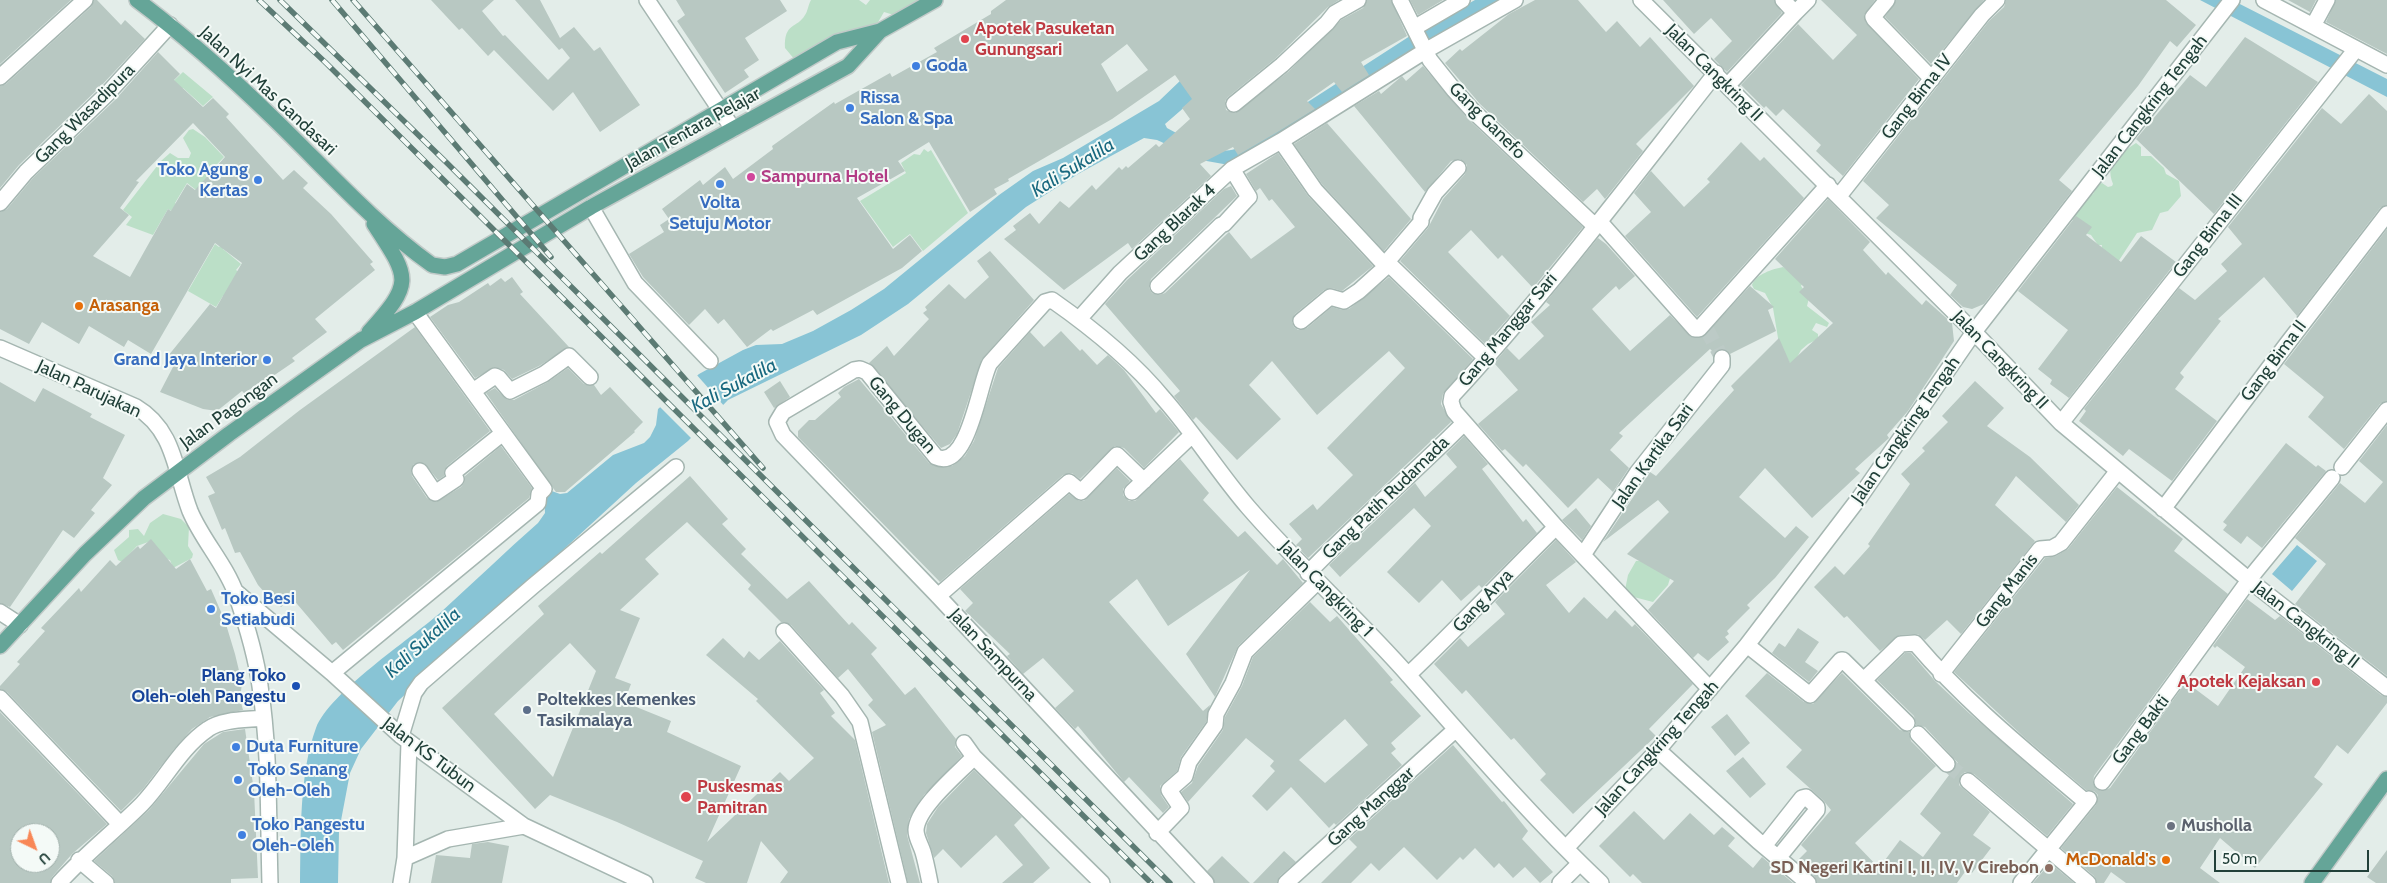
<!DOCTYPE html>
<style>
body{margin:0}
#map{position:relative;width:2387px;height:883px;overflow:hidden;background:#e3ede9;font-family:Cabin,sans-serif}
canvas{display:block}
.north{position:absolute;left:10px;top:823px;width:50px;height:50px;box-sizing:border-box;background:#f4faf7;border:1px solid #a0b0ab;border-radius:50%;rotate:138deg;font-size:14px;font-weight:700;line-height:20px;text-align:center;color:#214039}
.north::after{content:'';display:block;margin:auto;width:18px;height:22px;background:#f88756;clip-path:polygon(50% 0,100% 100%,50% 72%,0 100%)}
.scale{position:absolute;left:2214px;top:850px;width:155px;height:22px;box-sizing:border-box;border:2px solid #214039;border-top:0;padding-left:6px;font-size:15px;line-height:18px;white-space:nowrap;color:#214039;-webkit-text-stroke:4px #f4faf7;paint-order:stroke}
</style>
<div id="map">
<canvas width="2387" height="883"></canvas>
<div class="north">U</div>
<div class="scale">50 m</div>
</div>
<script>
const g = document.querySelector('canvas').getContext('2d');
g.lineJoin = 'round';
function paint(path, color) { g.fillStyle = color; g.fill(path, 'evenodd'); }
function strokePath(path, color, width, dash) { g.strokeStyle = color; g.lineWidth = width; g.lineCap = dash ? 'butt' : 'round'; g.setLineDash(dash || []); g.stroke(path); }
function write(font, color, halo, rows, align = 'center') {
  g.font = font + ' Cabin,sans-serif'; g.lineWidth = 4; g.setLineDash([]); g.textBaseline = 'middle'; g.strokeStyle = halo; g.fillStyle = color; for (const [text, x, y, turn = 0] of rows) {
    g.save(); g.translate(x, y); g.rotate((+turn || 0) * Math.PI / 180); g.textAlign = isNaN(turn) ? turn : align; if (halo) g.strokeText(text, 0, 0); g.fillText(text, 0, 0); g.restore();
  }
}
paint(new Path2D(`
 M811 0H859L866 5 870 0H929L894 15 884 12 877 24 795 60 785 48C784 22 797 29 805 15 808 11 808 5 811 0Z
 M183 72 213 97 203 106 183 88 174 96 166 88Z
 M193 129 205 137 224 157 206 176 212 182 200 193 187 183 175 203 179 207 175 213 168 209 153 235 126 225 132 217 123 210 161 161 170 153 178 158H189L191 153 183 138 189 130Z
 M2136 143 2141 147V156H2151L2164 168 2166 174 2179 181 2181 196 2168 211 2160 213 2152 230 2137 233 2118 262 2101 252 2102 245H2098L2091 235 2085 233 2071 218 2088 196 2093 194 2098 185 2102 183 2108 187 2112 186 2113 184C2104 161 2120 154 2136 143Z
 M924 149 928 152 931 150 968 213 923 251 910 234 893 247 860 201 906 173 901 163 914 154 920 155Z
 M215 244 219 247 222 244 225 245 223 249 241 264 236 270 248 279 270 268 315 319 297 334 227 300 223 296 216 307 188 291Z
 M1783 267 1805 279 1801 286 1809 298 1807 306 1829 323 1827 327 1816 323 1812 330 1818 334V339L1808 344 1801 350 1792 367 1779 344 1773 308 1765 293 1754 289 1752 285C1756 274 1773 269 1783 267Z
 M163 514 181 519 189 527 188 546 193 554 192 558 173 568 170 560 161 558 151 541 137 546 122 562 118 560 114 550 129 537V530L138 529 144 536 150 523Z
 M1648 560 1671 575 1668 585 1653 602 1630 596 1625 590 1628 575 1636 561Z`), '#bbdfc7');
paint(new Path2D(`
 M1475 0H1505L1229 165 1201 160 1157 140 1144 138 1078 174 1026 207 908 304 861 335 728 400 688 441 636 483 398 701 361 749 350 773 339 831 338 883H300C301 836 299 773 316 728 330 692 409 640 440 613 473 583 505 552 538 523L545 513 544 494 549 490 560 494 567 493 613 455 644 443 650 437 656 425 658 409 699 374 743 350 756 345 782 344 813 331 851 310 884 289 999 195 1033 171 1063 158 1159 101 1182 79 1261 41 1165 124 1167 128C1187 138 1212 156 1235 149L1410 36Z
 M2200 0H2232L2387 79V97Z
 M2297 545 2317 561 2292 591 2272 574Z`), '#88c4d5');
paint(new Path2D(`
 M696 374 725 407 692 439 658 405Z`), '#e3ede9');
paint(new Path2D(`
 M0 0H71L0 64Z
 M94 0H97L121 25 125 20 145 39 101 86 19 165 0 188V86L6 84 91 7Z
 M431 0H494L482 11 503 36 505 35 548 80 570 58 562 48 559 50 515 0H540L560 38 574 27 594 51 600 47 640 105 600 132 573 92 553 111 494 50 488 56 462 28 459 30Z
 M676 0H780L787 11 745 38 759 60 744 70 749 77 725 93 677 21 685 15Z
 M1006 0H1339L1328 7 1276 58 1228 97 1225 101 1226 110 1235 113 1288 72 1341 20 1363 8 1367 0H1391L1407 36 1361 62 1369 75 1342 92 1334 82 1307 101 1315 109 1276 133 1238 155 1233 147 1200 164 1211 176 1132 249 1128 243 1064 290 1004 239 1016 230 1013 226 1030 213 1039 224 1060 201 1069 208 1092 185 1096 190 1119 167 1122 170 1126 166 1128 168 1156 144 1159 147 1190 119 1182 108 1192 99 1175 75 1112 119 1008 179 1009 181 994 189 997 194 970 212 929 142 898 161 905 171 857 198 893 249 910 235 922 251 902 268 817 315 813 310 773 331 771 329 747 347 724 319 718 324 705 309 689 325 643 277 629 254 664 232 660 225 669 219 662 209 700 180 703 185 725 167 733 179 773 149 772 146 834 102 835 104 890 73 892 77 937 52 934 48 991 14V11ZM1127 44 1148 70 1117 92 1101 64Z
 M1410 0H1443L1418 15Z
 M1535 0H1578L1606 32 1617 21 1640 47 1650 37 1694 86 1636 144 1643 151 1605 199 1597 189 1583 202 1480 104 1445 63 1460 49 1462 51 1509 14Z
 M1663 0H1774L1782 13 1727 72 1714 59 1732 41 1711 18 1694 34Z
 M1821 0H1875L1864 15 1866 23 1919 79 1843 176 1816 151 1821 145 1783 109 1776 116 1766 106 1764 108 1741 85 1798 24 1833 60 1857 35Z
 M1896 0H1984L1931 64 1885 17Z
 M2006 0H2166L2196 25 2177 47 2170 41 2138 86 2059 180 2072 191 1984 304 1972 309 1963 307 1950 295 1957 285 1876 218 1889 205 1863 181 1989 21 2004 7Z
 M2288 0H2316L2310 12Z
 M2336 0H2387V54L2326 22Z
 M2245 37 2318 82 2214 214 2136 139 2190 75 2206 87Z
 M158 52 180 74 174 80 203 107 213 98 229 114 226 117 283 180 294 170 308 183 303 188 331 214 373 262 370 264 375 270 315 319 327 332 292 358 295 361 260 385 258 384 244 393 242 391 217 411 203 409 160 392 173 367 164 361 210 304 216 308 242 263 215 243 151 354 128 340 124 347 89 326 79 344 42 322 29 344 0 329V212L7 209 33 178 115 100ZM193 123 225 157 195 190 187 184 171 211 168 209 130 277 93 256 129 215 120 208 139 182 136 181Z
 M1423 66 1467 118 1583 227 1533 288 1502 255 1498 259 1471 230 1448 252 1510 316 1485 344 1400 261 1428 228 1443 199 1465 174 1467 165 1460 159 1451 161 1425 192 1354 106 1379 91 1381 94 1402 76 1406 81Z
 M2369 94 2387 111V205L2380 208 2297 316 2264 277 2218 319 2221 321 2180 373 2184 377 2175 389 2217 421 2172 481 2129 449 2123 456 2079 421 2086 411 2084 409 2179 288 2195 300 2227 271 2221 264 2242 244 2228 227 2322 108 2341 124Z
 M1327 123 1411 219 1384 251 1322 184 1294 144Z
 M1741 142 1760 161 1764 157 1804 198 1697 317 1625 236 1651 212 1634 193 1651 171 1684 207 1710 182 1707 179Z
 M1278 153 1308 196 1373 266 1342 291 1332 288 1324 290 1295 314 1292 322 1294 327 1298 330 1307 328 1332 307 1342 310 1349 309 1389 277 1473 359 1443 394 1441 404 1451 422 1308 558 1296 545 1302 539 1289 524 1313 504 1317 510 1353 475 1327 448 1405 368 1389 351 1317 415 1272 361 1249 385 1281 419 1237 460 1196 417 1193 420 1174 396 1180 391 1105 304 1127 280 1224 189 1231 186 1237 196 1151 279 1149 288 1152 293 1160 295 1165 293 1229 232 1251 259 1295 227 1272 199 1269 201 1260 188 1256 191 1246 174Z
 M1828 199 1870 242 1863 250 1886 275 1888 272 1922 305 1926 300 1952 323 1954 341 1908 411 1887 435 1889 438 1855 469 1860 473 1812 518 1765 468 1739 497 1785 538 1796 526 1809 537 1775 578 1747 605 1750 608 1727 631 1729 634 1725 637 1729 642 1708 661 1698 653 1693 658 1648 610 1674 581 1627 554 1669 512 1658 500 1603 542 1650 472 1656 476 1734 390 1731 386 1779 338 1790 363 1833 323 1799 292 1804 287 1775 259Z
 M2076 216 2092 227 2086 235 2121 262 2141 236 2176 262 2069 398 2050 384 2052 380 2038 369 2068 330 2018 291Z
 M2387 229V401L2380 404 2344 449 2308 417 2324 397 2284 364Z
 M1598 238 1606 244 1635 276 1619 290 1616 286 1592 309 1630 351 1670 315 1691 337H1703L1750 286 1774 307 1768 310 1776 331 1730 354 1722 349 1714 353 1710 349 1619 433 1623 436 1610 450 1629 468 1613 492 1598 478 1568 508 1526 464 1523 467 1505 449 1502 451 1478 424 1518 390 1495 364 1496 361 1507 348 1519 360 1544 336 1531 322 1550 305 1546 302Z
 M990 251 1034 300 982 359 957 434 950 444 941 448 869 363 887 346 894 356 929 319 923 313 927 310 925 307 949 284 965 299 989 277 977 261Z
 M512 277 523 292 520 294 569 347 539 366 512 379 504 370 495 367 475 378 430 317 448 305 459 302 488 283 490 286 501 278 505 282Z
 M415 327 490 431 447 466 444 476 438 480 424 463 414 464 411 471 412 476 427 498 436 502 461 487 464 483 465 476 501 446 532 488 529 498 343 650 336 642 332 645 292 598 281 607 267 591 265 593 258 585 240 552 235 553 225 528 222 530 208 496 215 493 206 477 240 457 300 410Z
 M1061 331 1080 351 1082 349 1097 365 1108 355 1124 370 1156 413 1160 409 1179 432 1144 468 1124 448 1115 446 1080 479 1072 473 1063 475 940 582 798 437V431L809 420H815L841 397 838 393 844 387 859 379 929 463 935 466H952L965 456 974 441 998 368 1030 332 1044 347Z
 M568 368 584 384 594 385 601 395 610 387 643 422 634 431 635 432 565 492H556L553 488 486 393 495 388 506 399 514 400 548 382Z
 M780 381 790 397 774 408 764 392Z
 M1975 381 2004 408 1987 426 2030 457 2079 505 2066 522 2016 476 1995 505 2035 541 1961 634 1947 620 1925 640 1918 634 1900 635 1880 651 1847 616 1844 618 1814 587 1835 566 1844 575 1870 546 1868 544 1910 484 1901 474 1925 451 1922 448 1948 422 1942 416Z
 M0 382 35 402 43 388 92 414 90 417 125 435 103 478 112 485 91 510 95 513 74 538 63 530 10 607 0 603Z
 M2387 425V676L2295 604 2326 564 2295 538 2340 483 2365 503 2383 482 2359 461Z
 M1464 436 1488 464 1482 469 1523 522 1526 519 1537 533 1482 588 1479 585 1461 601 1442 580 1419 603 1387 572 1431 526 1414 508 1340 577 1329 565 1415 483 1425 497 1457 467 1446 454Z
 M2286 443 2316 467 2318 465 2326 471 2262 548 2247 536 2241 544 2223 530 2227 525 2223 522Z
 M1180 459 1209 493 1203 500 1238 537 1245 531 1277 565 1283 559 1303 583 1238 646 1215 697 1186 654 1250 570 1168 626 1137 579 1109 602 1203 711 1210 705 1206 722 1181 757 1177 771 1160 786 1161 795 1169 807 1163 813 1129 777 1124 782 1078 726 1075 729 1055 708 1074 691 1043 658 1023 674 1007 656 1010 654 965 611 973 603 960 589 1069 494 1079 501H1084L1117 468 1130 481 1123 489V495L1129 501H1135Z
 M690 476 728 519 722 524 746 549 741 554 787 599 809 581 849 625 852 622 877 648 871 654 905 695 915 687 956 739 955 747 962 756 924 795 909 819 907 835 920 883H908L872 732 886 725 868 705 873 700 848 669 838 678 791 625 781 622 748 589 751 585 687 522 645 559 659 574 620 610 640 618 615 678 631 684 624 702 671 721 667 732 741 766 707 842 780 772 789 781 814 758 756 701 758 699 706 655 723 638 744 658 749 651 759 660 780 641 824 690 820 693 835 713 831 716 855 740 889 883H780L788 872 761 841 747 883H706L695 878 703 861 617 822 550 795 535 809 442 708 544 614 538 606 600 552 602 554ZM570 643 596 671 553 777 494 714Z
 M2117 487 2183 539 2174 551 2228 594 2094 776 2093 782 2096 789 2102 791 2110 788 2186 682 2218 706 2245 667 2217 646 2215 648 2213 646 2247 599 2275 620 2280 616 2381 695 2387 697V703L2348 754 2337 745 2314 777 2323 784 2255 868 2220 838 2200 868 2220 883H2126L2111 872 2104 883H2097L2094 876 2061 848 2096 805 2098 795 2094 791 2086 790 2025 738 1954 672 2045 558 2056 556 2068 549Z
 M1576 508 1591 526 1582 540 1562 520Z
 M151 539 176 569 190 559 207 591 211 589 225 621 235 654 242 683 240 699 243 710 210 717 192 729 174 749 143 789 121 811 7 692 0 689V686L20 664 17 662 45 631 41 628 79 588 81 592 110 560 116 566 138 546 140 549Z
 M1556 540 1576 562 1546 585 1569 613 1584 597 1607 619 1615 610 1632 627 1635 624 1693 684 1649 729 1656 736 1573 814 1540 780 1546 774 1514 738 1511 740 1466 690 1462 694 1434 664 1460 638 1468 647 1505 614 1495 602Z
 M1310 602 1330 622 1337 616 1393 680 1390 682 1421 716 1391 743 1396 749 1391 753 1402 765 1336 825 1334 823 1329 828 1291 787 1267 811 1252 796 1275 771 1270 766 1274 761 1246 738 1188 802 1181 792 1192 783 1198 766 1223 730 1225 717 1242 686 1253 657ZM1345 719 1368 745 1325 783 1299 760Z
 M1798 628 1819 642 1805 662 1818 671 1809 682 1772 653 1779 643 1785 647Z
 M1905 653H1911L1935 681 1969 713 2073 804 2047 836 1974 774 1965 772 1961 775 1959 785 1990 812 1973 835 1991 848 1972 873 1967 869 1957 883H1817L1814 876 1797 861 1807 851 1801 845 1831 810 1823 800 1786 767 1802 750 1745 696 1767 673 1804 702 1813 704 1842 673 1900 730 1909 732 1911 741 1936 766 1855 843 1879 868 1900 840 1923 857 1941 833 1920 814 1958 763 1925 727 1916 725 1914 716 1877 680Z
 M0 712 107 824 72 854 52 877 50 883H0ZM20 833H50V863H20Z
 M1727 714 1750 743 1735 756 1711 727Z
 M245 729 254 791 258 878 231 879V883H115L112 876 94 861 149 810 204 744 223 732Z
 M1453 745 1502 802 1504 801 1528 831 1522 839 1553 872 1540 883 1525 867 1513 878 1499 863 1494 868 1475 848 1463 860 1460 857 1437 880 1404 847 1379 871 1371 863 1351 883H1321L1357 847 1349 839Z
 M1743 757 1766 784 1750 798 1726 771Z
 M974 770 1022 817 1014 825 1050 868 1033 883H1002L1023 865 996 835 961 868 943 849 934 858 926 833 927 824 938 807Z
 M1634 811 1664 840 1690 813 1714 835 1722 827 1735 838 1728 846 1753 868 1762 857 1793 883H1642L1633 874 1630 877 1599 846Z
 M488 842 509 846 502 883H431L436 855 470 858 472 844Z
 M2387 850V883H2376L2367 877Z
 M1284 851 1296 862 1280 876 1277 883H1253Z
 M1222 856 1250 883H1215L1207 871Z
 M2050 863 2074 883H2033Z`), '#b8c8c2');
strokePath(new Path2D(`
 M1706 328 1722 358
 M1947 764 1968 781`), '#bccac6', 15, [15, 8]);
const minor = new Path2D(`
 M647 0 733 129
 M1400 0 1430 60 1454 90 1473 111 1595 226
 M1641 0 1974 332 2061 423 2249 580 2387 688
 M1783 0 1795 13 1808 0
 M1887 0 1873 17 1874 19 1932 79
 M2264 0 2387 65
 M2313 26 2327 0
 M1414 28 1462 0
 M0 77 85 0
 M1728 85 1795 13
 M1234 104 1282 65 1327 23 1335 13 1358 0
 M1839 196 1982 15 1997 0
 M0 203 26 172 108 93 170 25
 M591 207 635 283 710 361
 M1599 221 1695 329H1699L1828 185
 M1386 263 1421 222V218L1435 193 1458 168
 M1158 286 1221 225 1224 224 1247 199 1249 197 1232 169
 M1079 319 1120 273 1232 169 1281 141
 M1301 321 1330 297 1344 301 1359 291 1389 264
 M0 348 136 407C175 430 175 472 190 511 202 540 226 565 236 594 246 623 256 656 260 686 270 750 268 818 270 883
 M1487 359 1389 264 1381 261 1315 190 1281 141 1425 51 1515 0
 M473 391 495 376 499 378 510 391 544 374 569 356 590 377
 M2061 423 2356 49
 M2342 467 2387 410
 M420 471 435 493 456 479 453 473 503 433
 M1132 492 1192 435
 M2163 509 2287 344 2387 214
 M1583 555 1637 473 1722 365V358
 M1308 573C1358 521 1413 474 1464 423
 M236 592 332 673 401 736 524 826 645 883
 M938 596 1069 482 1081 492 1117 455 1144 481
 M0 612 20 625
 M784 631 842 696 860 722 899 883
 M1747 645 1810 695 1841 660H1843L1907 723
 M332 673 538 503 539 494 544 489 415 312
 M1941 674 2040 549 2052 548 2061 543 2117 472
 M1408 675C1459 627 1506 576 1556 527
 M1865 679 1901 644 1915 643C1966 703 2026 751 2086 802
 M1710 689 1556 527 1454 411 1451 402 1452 396C1546 294 1630 182 1716 73
 M0 698 120 824
 M1918 734 1947 764
 M401 736 414 693 421 683 533 586 676 467
 M964 743 974 757 1102 883
 M1658 750 1758 841 1808 883
 M1968 781 2088 883
 M2102 782 2255 572 2332 478
 M1157 833 1181 808 1169 790 1185 776 1189 762 1215 725 1216 714 1233 683 1245 652 1317 582
 M1764 846 1802 798 1806 797 1817 807V810L1778 858
 M1566 848 1658 750 1747 645 1860 497 1974 332 2232 0
 M405 858 448 839 524 826
 M79 860 106 883
 M59 883C85 854 115 831 142 804 165 780 180 748 208 729 222 719 246 720 264 718
 M401 883 405 858 409 743
 M930 883C928 873 926 862 923 852 921 845 916 838 916 830 917 807 959 773 974 757
 M1206 883 938 596 783 435 777 422 783 412 854 370 860 369 867 372 936 457C969 472 980 378 990 363L1045 302 1052 300C1092 328 1133 361 1164 399 1194 433 1218 472 1248 507 1299 566 1358 618 1409 676 1471 746 1533 819 1601 883
 M1286 883 1455 730
 M1560 883 1580 863
 M2021 883 2089 799`);
const major = new Path2D(`
 M137 0C185 36 230 76 272 117 325 168 372 222 432 265L445 267 457 264 837 42 880 31 935 0
 M369 332C414 282 410 279 374 224
 M0 646 85 554 144 498 229 434 361 340 415 312 591 207 848 66 880 31
 M2312 883 2387 779`);
strokePath(minor, '#a5b6b1', 18);
strokePath(major, '#c1cac8', 18);
strokePath(minor, '#fff', 15);
strokePath(major, '#65a598', 15);
const rail = new Path2D(`
 M259 0 325 62 1151 883
 M280 0 448 164 1170 883
 M332 0 551 257
 M353 0 763 468`);
strokePath(rail, '#5c7b74', 5.5);
strokePath(rail, '#f4faf7', 4, [11]);
for (const [x, y, r, color] of [
 [965,39,5,"#e0444e"],
 [916,66,5,"#3f7fe0"],
 [850,108,5,"#3f7fe0"],
 [751,177,5,"#d1479c"],
 [258,180,5,"#3f7fe0"],
 [720,184,5,"#3f7fe0"],
 [79,306,5,"#e8710a"],
 [267,360,5,"#3f7fe0"],
 [211,609,5,"#3f7fe0"],
 [2316,682,5,"#e0444e"],
 [296,686,5,"#1a4fb4"],
 [527,710,5,"#5c6f8a"],
 [236,747,5,"#3f7fe0"],
 [238,780,5,"#3f7fe0"],
 [686,797,6,"#e0444e"],
 [2171,826,5,"#6b7280"],
 [242,835,5,"#3f7fe0"],
 [2166,860,5,"#e8710a"],
 [2049,868,5,"#8d6e63"]
]) { const dot = new Path2D(); dot.arc(x, y, r, 0, 2 * Math.PI); g.fillStyle = color; g.fill(dot); strokePath(dot, '#f4faf7', 2); }
write('bold 18px', '#be3a42', '#f4faf7', [
 ["Apotek Pasuketan",975,29],
 ["Gunungsari",975,50],
 ["Apotek Kejaksan",2306,682,"right"],
 ["Puskesmas",697,787],
 ["Pamitran",697,808]
], 'left');
write('bold 18px', '#366cbe', '#f4faf7', [
 ["Goda",926,66],
 ["Rissa",860,98],
 ["Salon & Spa",860,119],
 ["Toko Agung",248,170,"right"],
 ["Kertas",248,191,"right"],
 ["Volta",720,203,"center"],
 ["Setuju Motor",720,224,"center"],
 ["Grand Jaya Interior",257,360,"right"],
 ["Toko Besi",221,599],
 ["Setiabudi",221,620],
 ["Duta Furniture",246,747],
 ["Toko Senang",248,770],
 ["Oleh-Oleh",248,791],
 ["Toko Pangestu",252,825],
 ["Oleh-Oleh",252,846]
], 'left');
write('18px', '#214039', '#f4faf7', [
 ["Jalan Cangkring II",1714,73,45],
 ["Jalan Nyi Mas Gandasari",268,91,43],
 ["Gang Bima IV",1917,97,-52],
 ["Jalan Cangkring Tengah",2150,106,-52],
 ["Gang Wasadipura",85,114,-45],
 ["Gang Ganefo",1487,121,45],
 ["Jalan Tentara Pelajar",693,129,-29],
 ["Gang Blarak 4",1175,223,-43],
 ["Gang Bima III",2208,236,-52],
 ["Gang Manggar Sari",1508,330,-50],
 ["Jalan Cangkring II",2000,360,46],
 ["Gang Bima II",2274,361,-53],
 ["Jalan Parujakan",89,389,25],
 ["Jalan Pagongan",229,411,-36],
 ["Gang Dugan",902,415,50],
 ["Jalan Cangkring Tengah",1906,430,-55],
 ["Jalan Kartika Sari",1653,456,-54],
 ["Gang Patih Rudamada",1386,498,-44],
 ["Jalan Cangkring 1",1326,589,46],
 ["Gang Manis",2007,591,-52],
 ["Gang Arya",1483,601,-47],
 ["Jalan Cangkring II",2306,625,38],
 ["Jalan Sampurna",993,655,47],
 ["Gang Bakti",2141,730,-53],
 ["Jalan Cangkring Tengah",1657,748,-48],
 ["Jalan KS Tubun",429,755,37],
 ["Gang Manggar",1371,807,-42]
]);
write('bold 18px', '#b23c85', '#f4faf7', [
 ["Sampurna Hotel",761,177]
], 'left');
write('bold 18px', '#c56008', '#f4faf7', [
 ["Arasanga",89,306],
 ["McDonald's",2156,860,"right"]
], 'left');
write('bold 18px', '#164399', '#f4faf7', [
 ["Plang Toko",286,676],
 ["Oleh-oleh Pangestu",286,697]
], 'right');
write('bold 18px', '#4e5e75', '#f4faf7', [
 ["Poltekkes Kemenkes",537,700],
 ["Tasikmalaya",537,721]
], 'left');
write('bold 18px', '#5b616d', '#f4faf7', [
 ["Musholla",2181,826]
], 'left');
write('bold 18px', '#785e54', '#f4faf7', [
 ["SD Negeri Kartini I, II, IV, V Cirebon",2039,868]
], 'right');
write('italic 19px', '#18687f', '#f4faf7', [
 ["Kali Sukalila",1073,168,-32],
 ["Kali Sukalila",734,386,-28],
 ["Kali Sukalila",423,643,-42]
]);
</script>
